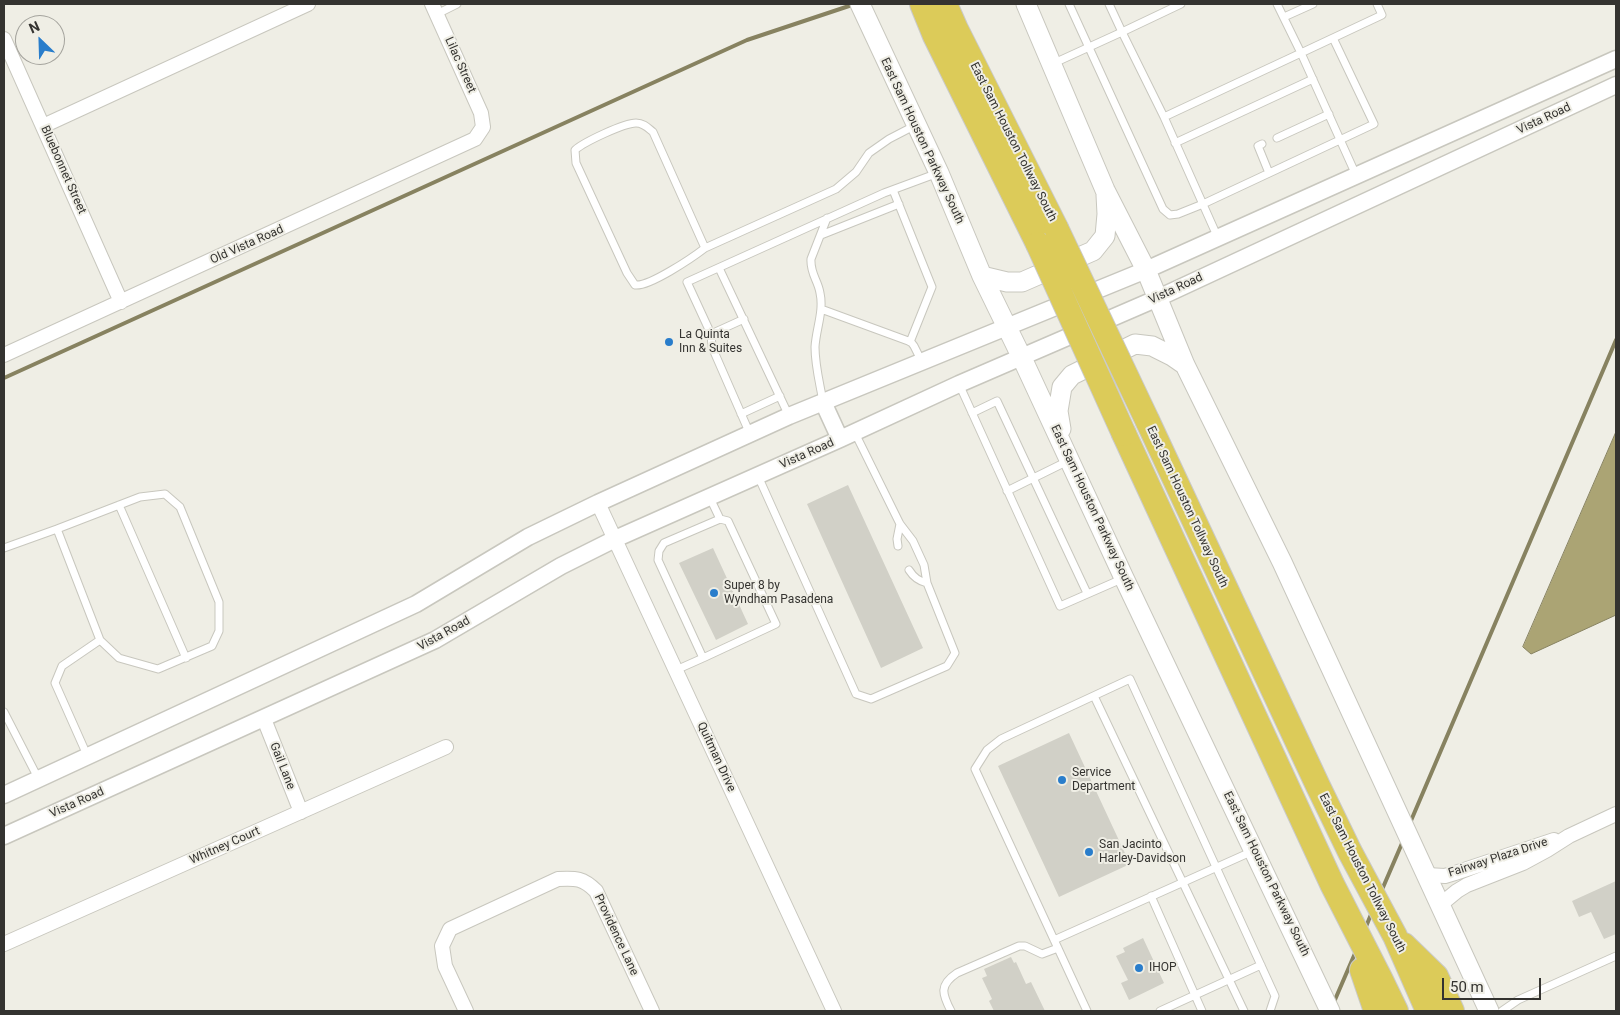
<!DOCTYPE html>
<style>
body{margin:0}
#map{position:relative;width:1620px;height:1015px;overflow:hidden;background:#efeee5;font-family:Roboto,sans-serif}
canvas{display:block}
.frame{position:absolute;inset:0;border:5px solid #343330;pointer-events:none}
.north{position:absolute;left:15px;top:15px;width:50px;height:50px;box-sizing:border-box;background:#efeee5;border:1px solid #a4a39d;border-radius:50%;rotate:336deg;font-size:14px;font-weight:700;line-height:20px;text-align:center;color:#343330}
.north::after{content:'';display:block;margin:auto;width:18px;height:22px;background:#297dcb;clip-path:polygon(50% 0,100% 100%,50% 72%,0 100%)}
.scale{position:absolute;left:1442px;top:978px;width:99px;height:22px;box-sizing:border-box;border:2px solid #343330;border-top:0;padding-left:6px;font-size:15px;line-height:18px;white-space:nowrap;color:#343330;-webkit-text-stroke:4px #efeee5;paint-order:stroke}
</style>
<div id="map">
<canvas width="1620" height="1015"></canvas>
<div class="frame"></div>
<div class="north">N</div>
<div class="scale">50 m</div>
</div>
<script>
const g = document.querySelector('canvas').getContext('2d');
g.lineJoin = 'round';
function paint(path, color) { g.fillStyle = color; g.fill(path, 'evenodd'); }
function strokePath(path, color, width, dash) { g.strokeStyle = color; g.lineWidth = width; g.lineCap = dash ? 'butt' : 'round'; g.setLineDash(dash || []); g.stroke(path); }
function write(font, color, halo, rows, align = 'center') {
  g.font = font + ' Roboto,sans-serif'; g.lineWidth = 4; g.setLineDash([]); g.textBaseline = 'middle'; g.strokeStyle = halo; g.fillStyle = color; for (const [text, x, y, turn = 0] of rows) {
    g.save(); g.translate(x, y); g.rotate((+turn || 0) * Math.PI / 180); g.textAlign = isNaN(turn) ? turn : align; if (halo) g.strokeText(text, 0, 0); g.fillText(text, 0, 0); g.restore();
  }
}
const water = new Path2D(`
 M1616 432V615L1531 654 1523 647Z`);
paint(water, '#aba474');
strokePath(water, '#878260', 1);
strokePath(new Path2D(`
 M4 378 747 40 855 4
 M1410 823 1616 340
 M1381 892 1403 841
 M1365 929 1372 912
 M1334 1002 1356 951`), '#878260', 4);
paint(new Path2D(`
 M848 485 923 648 881 668 807 504Z
 M713 548 748 624 716 640 679 563Z
 M1069 733 1130 864 1059 897 998 766Z
 M1616 881V934L1604 939 1591 912 1579 917 1572 901Z
 M1143 938 1164 983 1129 1000 1121 983 1128 980 1116 956 1125 952 1123 948Z
 M1011 957 1014 963 1016 962 1026 984 1031 982 1045 1011H994L989 1001 992 999 982 978 987 976 984 969Z`), '#d1d0c7');
const service = new Path2D(`
 M1069 4 1163 209 1170 215 1178 214 1203 204 1374 124 1333 38
 M1109 4 1122 32 1181 4
 M1277 4 1301 53 1382 15 1377 4
 M437 14 457 4
 M1284 17 1313 4
 M1052 64 1122 32 1164 117 1218 238
 M1164 117 1301 53 1356 175
 M1277 138 1329 114
 M1175 143 1313 79
 M1262 144 1258 146 1269 173
 M893 190 932 287 910 342
 M821 235 899 204
 M705 248C692 258 649 287 635 285L627 273 576 163 575 150C584 142 624 123 636 123 644 123 648 128 653 132L705 248 836 189 856 172 869 153 889 139 916 125
 M719 268 789 416
 M821 309 911 342 914 346 922 362
 M711 334 744 319
 M959 384 1060 606 1124 578
 M823 402C820 384 815 366 815 347 816 329 824 311 820 293 818 280 810 274 811 259L827 218
 M972 413 997 401 1087 593
 M741 414 780 396
 M750 434 712 347 711 334 687 282 884 193 938 173
 M758 476 856 694 871 699 947 666 955 653 927 583 924 565 913 541 900 524 855 433
 M1007 491 1070 460
 M119 505 186 658
 M57 529 140 497 165 494 180 507 219 602V631L212 646 158 669 119 658 100 640
 M898 546 897 539 900 524
 M4 548 57 529 100 640 62 666 55 683 87 755
 M909 570C914 578 919 581 927 583
 M703 658 776 624 728 521 720 519
 M676 670 703 658 658 560 659 551 664 543 720 519 710 498
 M1094 696 1244 1011
 M4 712 38 778
 M1151 896 1202 1011
 M1054 940 1253 851
 M951 1011C942 994 939 985 957 973L1019 946H1025L1042 954 1058 948
 M1087 1011 975 769 987 750 1001 739 1130 679 1275 996 1270 1011
 M1160 1011 1261 965
 M1502 1011 1518 1000 1616 956`);
const minor = new Path2D(`
 M4 39 121 302
 M43 126 308 4
 M4 355 475 139 483 127 481 113 432 4
 M598 503 834 1011
 M264 719 301 812
 M1427 875 1445 876 1455 873 1554 840
 M1440 905 1457 891 1467 885 1523 863 1547 850 1569 836 1616 814
 M4 944 446 747
 M466 1011 445 966 442 946 450 929 558 879C576 878 583 878 596 891L652 1011`);
const tertiary = new Path2D(`
 M823 402 840 439
 M4 795 416 604 528 537 598 503 789 416 1146 270 1616 59
 M4 836 435 640 561 566 615 539 840 439 959 384 1158 298 1616 85`);
const secondary = new Path2D(`
 M860 4 939 173 982 276 1022 358 1124 578 1330 1011
 M1026 4 1105 190 1146 270 1185 365 1282 562 1489 1011
 M982 276 1007 282H1022L1093 251 1105 236 1107 214 1106 195
 M1061 429 1058 411 1062 387 1072 375 1135 344 1152 346 1172 356 1185 365`);
const motorway = new Path2D(`
 M922 4 935 36 1038 244
 M945 4 956 29 1056 228
 M1148 422 1318 786 1350 852 1395 936 1428 1011
 M1124 434 1332 884 1381 980 1396 1011
 M1404 945 1436 976 1452 1011
 M1362 970 1376 1011`);
strokePath(service, '#c8c7be', 9);
strokePath(minor, '#c8c7be', 16);
strokePath(tertiary, '#c8c7be', 19);
strokePath(secondary, '#c8c7be', 21);
strokePath(motorway, '#cacac9', 26);
strokePath(service, '#fff', 7);
strokePath(minor, '#fff', 14);
strokePath(tertiary, '#fff', 16);
strokePath(secondary, '#fff', 19);
strokePath(motorway, '#dccb59', 24);
const motorwayBridge = new Path2D(`
 M1056 228 1148 422
 M1038 244 1124 434`);
strokePath(motorwayBridge, '#cacac9', 26, []);
strokePath(motorwayBridge, '#dccb59', 24);
for (const [x, y, r, color] of [
 [669,342,5,"#297dcb"],
 [714,593,5,"#297dcb"],
 [1062,780,5,"#297dcb"],
 [1089,852,5,"#297dcb"],
 [1139,968,5,"#297dcb"]
]) { const dot = new Path2D(); dot.arc(x, y, r, 0, 2 * Math.PI); g.fillStyle = color; g.fill(dot); strokePath(dot, '#efeee5', 2); }
write('12px', '#343330', '#efeee5', [
 ["Lilac Street",460,65,66],
 ["Vista Road",1544,119,-25],
 ["East Sam Houston Parkway South",922,141,65],
 ["East Sam Houston Tollway South",1013,142,63],
 ["Bluebonnet Street",63,170,66],
 ["Old Vista Road",247,245,-24],
 ["Vista Road",1176,289,-25],
 ["Vista Road",807,454,-24],
 ["East Sam Houston Tollway South",1187,507,65],
 ["East Sam Houston Parkway South",1092,508,65],
 ["Vista Road",444,634,-29],
 ["Quitman Drive",716,757,65],
 ["Gail Lane",282,766,68],
 ["Vista Road",77,803,-24],
 ["Whitney Court",225,846,-24],
 ["Fairway Plaza Drive",1498,858,-18],
 ["East Sam Houston Tollway South",1362,873,63],
 ["East Sam Houston Parkway South",1266,874,64],
 ["Providence Lane",616,935,65]
]);
write('12px', '#343330', '#efeee5', [
 ["La Quinta",679,335],
 ["Inn & Suites",679,349],
 ["Super 8 by",724,586],
 ["Wyndham Pasadena",724,600],
 ["Service",1072,773],
 ["Department",1072,787],
 ["San Jacinto",1099,845],
 ["Harley-Davidson",1099,859],
 ["IHOP",1149,968]
], 'left');
</script>
